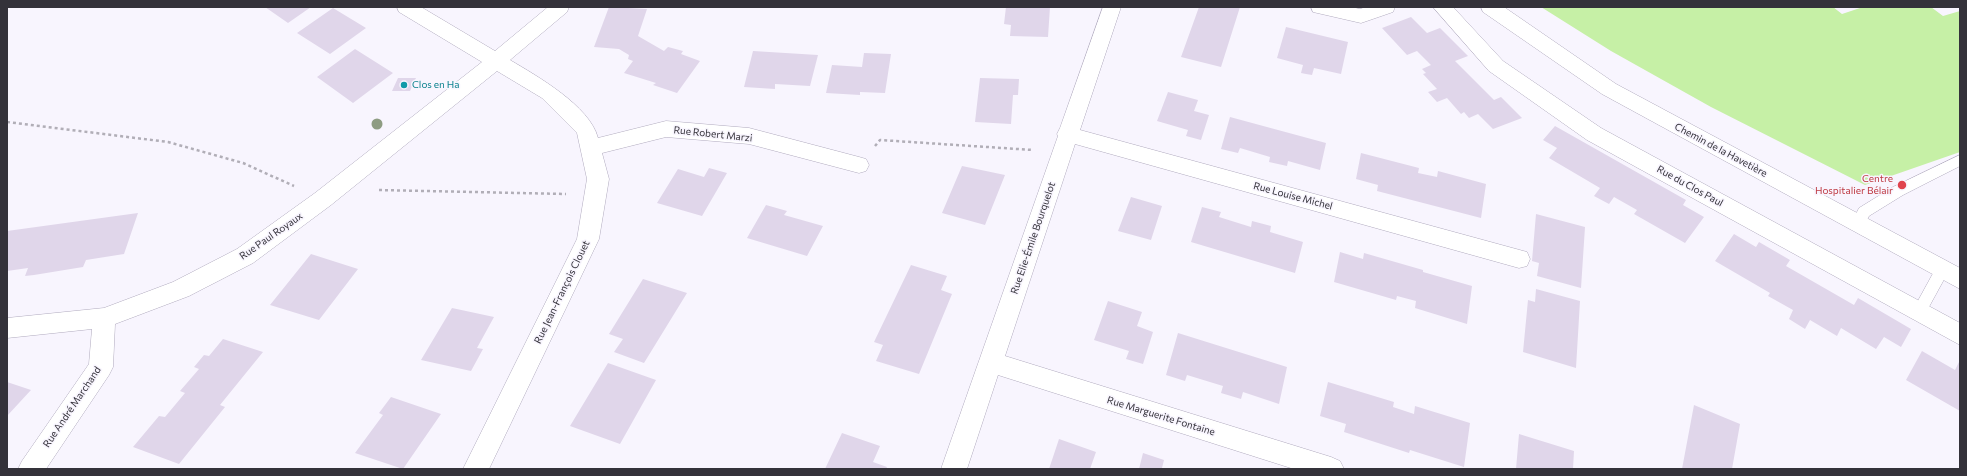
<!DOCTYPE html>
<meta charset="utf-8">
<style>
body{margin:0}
#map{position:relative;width:1967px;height:476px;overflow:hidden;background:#f8f5fe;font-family:Commissioner,sans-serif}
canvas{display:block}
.frame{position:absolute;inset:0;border:8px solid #34323a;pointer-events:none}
</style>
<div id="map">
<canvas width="1967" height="476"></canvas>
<div class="frame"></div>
</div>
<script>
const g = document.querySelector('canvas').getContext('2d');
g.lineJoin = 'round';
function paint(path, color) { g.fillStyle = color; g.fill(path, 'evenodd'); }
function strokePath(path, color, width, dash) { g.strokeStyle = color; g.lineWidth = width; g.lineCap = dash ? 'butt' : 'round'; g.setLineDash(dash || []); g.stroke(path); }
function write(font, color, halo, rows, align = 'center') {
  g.font = font + ' Commissioner,sans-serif'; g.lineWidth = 3; g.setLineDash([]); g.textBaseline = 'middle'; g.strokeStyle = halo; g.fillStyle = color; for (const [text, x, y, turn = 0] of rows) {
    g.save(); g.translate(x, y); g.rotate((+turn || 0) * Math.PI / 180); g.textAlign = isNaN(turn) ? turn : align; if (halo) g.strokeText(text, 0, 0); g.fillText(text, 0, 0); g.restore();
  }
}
paint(new Path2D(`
 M1541 7H1833L1842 14 1863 7H1931L1943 16 1960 11V152L1865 185 1711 107 1611 51Z`), '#c6f0a6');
paint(new Path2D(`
 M265 7H311L288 23Z
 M609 7 647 9 638 36 664 51 668 47 683 51 681 54 700 61 677 93 653 85 656 83 624 73 633 61 628 59 629 55 619 49 594 47Z
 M1006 7H1050L1048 37 1010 36 1011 25 1004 24Z
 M1199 7H1240L1221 67 1181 57Z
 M333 8 366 28 330 54 297 33Z
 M1411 17 1427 33 1440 28 1468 56 1455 61 1494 100 1501 97 1522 118 1493 129 1478 114 1469 118 1464 112 1461 114 1447 98 1437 102 1428 92 1437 89 1423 74 1426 73 1422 69 1431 65 1417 51 1407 55 1382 28Z
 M1286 27 1348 42 1341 74 1314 68 1312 75 1306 74 1301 73 1303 65 1277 58Z
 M355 49 393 73 353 103 317 77Z
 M753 51 818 55 810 86 775 84V89L744 87Z
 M864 53 891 54 885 93 860 92V95L826 93 832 65 862 67Z
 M398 78H416L410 91H392Z
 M980 78 1019 79 1018 95H1013L1011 124 975 122Z
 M1168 92 1198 100 1194 111 1209 115 1201 140 1186 136 1188 130 1157 121Z
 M1230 117 1326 143 1320 170 1288 161 1287 166 1269 162 1270 157 1240 148 1238 153 1221 149Z
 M1555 126 1686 200 1683 205 1704 217 1685 243 1634 214 1637 210 1614 197 1609 204 1594 196 1600 188 1549 158 1557 148 1543 140Z
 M1361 153 1419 168 1418 173 1437 177 1438 171 1486 184 1481 218 1377 191 1378 185 1356 179Z
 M962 166 1005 175 985 225 942 213Z
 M709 168 727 173 702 216 657 203 678 169 704 177Z
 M1131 197 1162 206 1151 240 1118 231Z
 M766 205 787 211 784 215 823 226 807 256 747 238Z
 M1202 207 1221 212 1219 217 1251 227 1252 221 1271 226 1270 232 1303 242 1295 273 1191 242Z
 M138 213 124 254 86 260 83 267 34 275 25 276 28 268 7 271V231Z
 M1536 214 1585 227 1581 288 1537 276 1539 263 1532 261Z
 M1734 234 1756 247 1759 242 1790 260 1786 266 1854 305 1858 298 1911 329 1901 347 1884 337 1876 349 1841 328 1837 336 1810 320 1805 329 1789 319 1793 310 1768 296 1770 293 1715 261Z
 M1340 252 1363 259 1364 253 1423 270V272L1472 286 1467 324 1415 308 1416 301 1397 296 1396 300 1334 282Z
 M311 254 358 269 319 320 270 305Z
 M911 265 947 276 941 290 952 294 919 374 876 361 883 345 874 342Z
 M643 279 687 293 644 363 614 352 623 339 609 334Z
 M1536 289 1580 301 1576 368 1523 352 1528 300 1535 302Z
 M1108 301 1142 312 1137 326 1153 332 1143 364 1126 359 1129 351 1094 340Z
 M452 308 494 317 477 348 483 349 471 371 421 360Z
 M1178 333 1287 367 1279 404 1243 392 1241 399 1221 393 1223 386 1187 375 1185 381 1166 375Z
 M223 339 263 352 220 405 225 407 179 464 133 447 159 416 165 417 185 393 180 391 199 369 194 367 204 355 209 356Z
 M1922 351 1955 370 1960 360V411L1906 380Z
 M608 363 656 380 620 444 570 426Z
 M7 382 31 390 7 416Z
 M1328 382 1394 402 1393 407 1414 414 1415 406 1470 423 1464 467 1410 450 1409 453 1344 432 1346 424 1320 416Z
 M391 397 441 414 403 469 355 453 383 415 379 413Z
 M1694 405 1740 424 1732 469H1682Z
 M842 433 880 446 873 462 887 467 886 469H825Z
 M1519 434 1574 451 1573 469H1516Z
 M1059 439 1096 452 1090 469H1049Z
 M1143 453 1164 460 1162 468 1165 469H1139Z`), '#e0d6ea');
const lane = new Path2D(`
 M1960 155V166L1903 195 1869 216 1863 228 1858 230 1853 228 1851 224 1859 208 1893 187Z
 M1942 264 1947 266 1949 270 1947 274 1924 316 1919 318 1914 316 1912 312 1914 308 1937 266Z`);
const street = new Path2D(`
 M397 7H421L495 51 548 7H569L567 12 510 60C537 76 590 106 598 138L666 121 749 128 859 157 866 159 869 165 866 171 859 173 749 144 666 137 602 153 609 179 599 239 489 469H463L577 239 587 179 577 133 542 98 497 71 331 205 253 263 189 296 115 324 113 367 109 375 46 469H18L22 461 89 364 92 329 7 338V318L104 308 173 282 237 249 315 193 482 62 399 12Z
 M1103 7H1121L1080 130 1527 252 1530 259 1527 266 1519 268 1075 144 1005 356 1331 457 1340 461 1344 469H1294L998 375 967 469H941L1058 136 1057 134 1060 128Z
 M1311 7H1351L1360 9 1366 7H1395L1393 12 1361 23 1313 12Z
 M1433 7H1453L1503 61 1601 128 1960 323V345L1587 140 1489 71Z
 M1481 7H1504L1616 84 1960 268V289L1602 94 1483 12Z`);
strokePath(lane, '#b0aabe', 1);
strokePath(street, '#b0aabe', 1);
strokePath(new Path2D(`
 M7 122 168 142 243 163 294 186
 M875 146 880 140 1033 150
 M379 190 566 194`), '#b1aeb7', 2.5, [3, 3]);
paint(lane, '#fff');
paint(street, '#fff');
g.fillStyle = '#8e9c82';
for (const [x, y] of [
 [377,124]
]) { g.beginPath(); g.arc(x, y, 5.5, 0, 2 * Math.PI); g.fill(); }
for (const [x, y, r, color] of [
 [404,85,4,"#0f9aa8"],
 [1902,185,5,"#e0444e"]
]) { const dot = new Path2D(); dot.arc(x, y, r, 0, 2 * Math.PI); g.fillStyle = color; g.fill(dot); strokePath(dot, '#f8f5fe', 1.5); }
write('10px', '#0d838f', '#f8f5fe', [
 ["Clos en Ha",412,85]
], 'left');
write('10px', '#34323a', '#f8f5fe', [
 ["Rue Robert Marzi",713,134,6],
 ["Chemin de la Havetière",1721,150,28],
 ["Rue du Clos Paul",1690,186,29],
 ["Rue Louise Michel",1293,196,15],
 ["Rue Paul Royaux",271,236,-35],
 ["Rue Elie-Émile Bourquelot",1033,238,-71],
 ["Rue Jean-François Clouet",562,292,-64],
 ["Rue André Marchand",72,407,-56],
 ["Rue Marguerite Fontaine",1161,416,17]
]);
write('10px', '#be3a42', '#f8f5fe', [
 ["Centre",1893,179],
 ["Hospitalier Bélair",1893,191]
], 'right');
</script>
